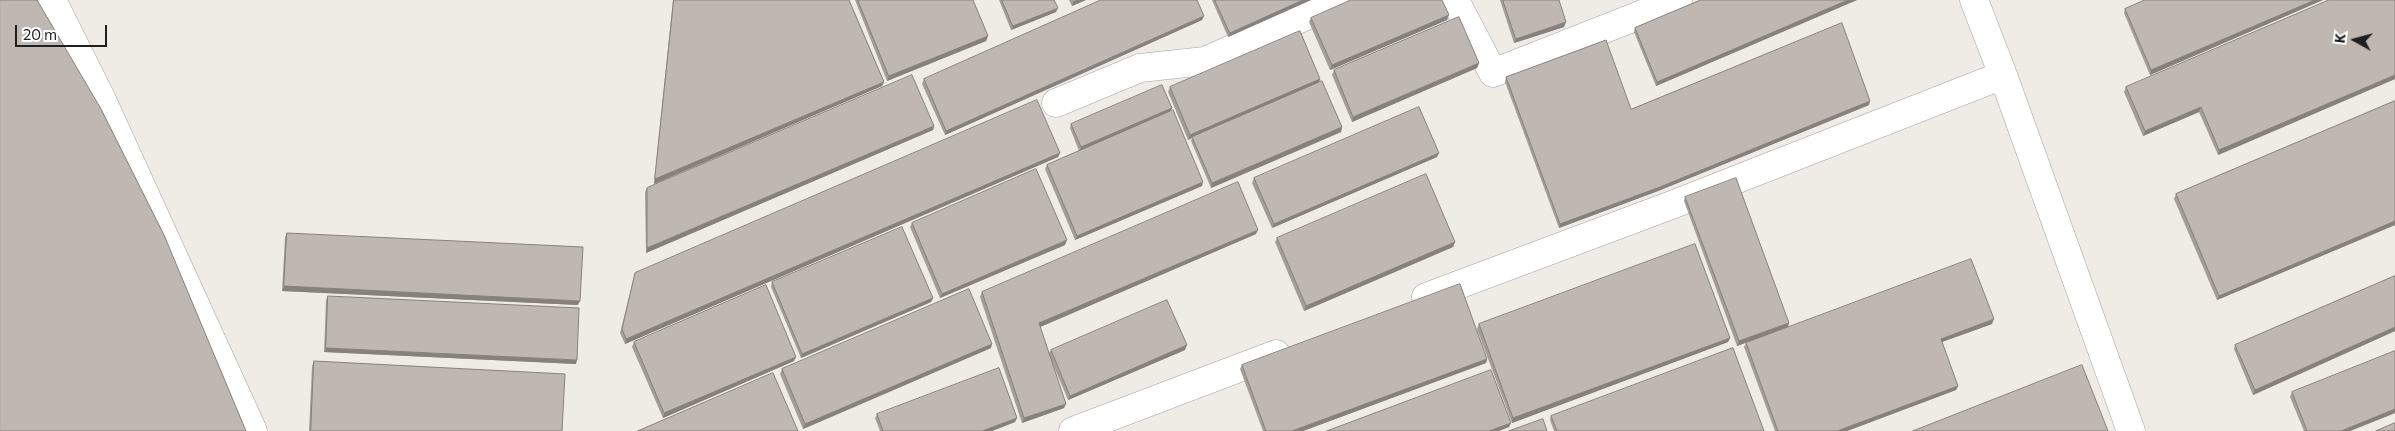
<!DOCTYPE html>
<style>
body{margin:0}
#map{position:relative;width:2395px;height:431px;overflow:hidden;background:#efece6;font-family:Commissioner,sans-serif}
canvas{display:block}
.north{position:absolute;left:2330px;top:15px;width:50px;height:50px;-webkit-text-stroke:4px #fff;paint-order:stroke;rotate:277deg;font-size:14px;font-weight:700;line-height:20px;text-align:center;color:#1f1f1f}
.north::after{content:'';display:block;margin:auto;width:18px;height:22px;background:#1f1f1f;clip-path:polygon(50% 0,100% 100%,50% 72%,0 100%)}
.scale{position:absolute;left:15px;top:25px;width:92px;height:22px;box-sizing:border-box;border:2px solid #1f1f1f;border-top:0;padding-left:6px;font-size:15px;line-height:18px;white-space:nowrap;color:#1f1f1f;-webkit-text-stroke:4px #fff;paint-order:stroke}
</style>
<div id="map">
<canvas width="2395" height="431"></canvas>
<div class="north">K</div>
<div class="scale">20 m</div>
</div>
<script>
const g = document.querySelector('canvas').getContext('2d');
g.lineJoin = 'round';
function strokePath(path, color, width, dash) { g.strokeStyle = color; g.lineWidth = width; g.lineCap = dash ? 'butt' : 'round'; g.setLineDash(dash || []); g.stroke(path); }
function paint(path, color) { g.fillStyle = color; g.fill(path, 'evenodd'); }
const minor = new Path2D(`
 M52 0 102 100 253 431
 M1455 0 1493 73 1678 0
 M1974 0 2003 75 2131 431
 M1056 103 1140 68 1205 61 1342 0
 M1426 297 1669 206 2003 75
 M1073 431 1276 354`);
strokePath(minor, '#a3a3a3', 29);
strokePath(minor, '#fff', 28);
paint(new Path2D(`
 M673 0H849L884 82 882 86 654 184Z
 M855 0H973L988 36 986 41 887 81Z
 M999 0H1054L1056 12 1011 30Z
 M1069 0H1086L1072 6Z
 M1212 0H1311L1228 37Z
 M1500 0H1559L1564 27 1514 43Z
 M1701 0H1857L1656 86 1634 32 1635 28Z
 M2145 0H2323L2150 75 2124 13 2125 9Z
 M2395 0V79L2218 155 2199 112 2143 136 2124 92 2126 87Z
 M1204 16 1202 20 945 135 922 84 924 79Z
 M1311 18 1447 20 1330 70 1309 22Z
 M1479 63 1477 68 1352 122 1332 75 1334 70Z
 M1506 77 1631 109 1869 105 1658 191 1559 228 1505 82Z
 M1320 79 1319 82 1342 127 1341 132 1211 188 1191 141 1192 138 1188 140 1168 92 1170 87Z
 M2395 101V225L2217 300 2174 199 2176 194Z
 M1172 108 1170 111 1202 186 1075 240 1045 169 1047 165 1079 151 1070 128 1071 124Z
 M934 126 933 130 646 253 645 192 647 188Z
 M1060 153 1058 157 625 344 620 333 635 273Z
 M1437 157 1272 228 1252 183 1254 178Z
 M1685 197 1788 327 1737 346 1684 201Z
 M912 223 1065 245 940 298 910 227Z
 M287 233 578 305 282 291 285 237Z
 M1256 234 1040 327 1049 353 1051 350H1185L1068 400 1052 362 1064 408 1022 423 980 297 982 292Z
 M1277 238 1455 242 1453 247 1304 311 1275 242Z
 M2395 276V331L2253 395 2234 349 2235 345Z
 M772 282 933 298 931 302 801 358 771 287Z
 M328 296 576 364 324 352 326 300Z
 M1479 324 1730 338 1728 342 1512 423 1477 329Z
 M1992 324 1942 342 1958 386 1956 390 1847 431H1775L1744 347 1746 343Z
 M634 342 794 361 663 418 632 347Z
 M991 348 803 429 780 374 782 369Z
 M1487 359 1486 363 1303 431H1263L1240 369 1242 365Z
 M314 361 562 431H309L312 366Z
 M2292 392 2395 413 2350 431H2304L2290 397Z
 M877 414 1015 422 992 431H880L875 418Z
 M1551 416 1764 431H1554L1550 420Z`), '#a49e99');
paint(new Path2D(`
 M1077 0H1086L1072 6 1073 2Z
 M1303 0H1311L1228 37 1230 33Z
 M1848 0H1857L1656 86 1657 82Z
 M2315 0H2323L2150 75 2151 70Z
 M1058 8 1056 12 1011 30 1013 26Z
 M1449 15 1447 20 1330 70 1332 65Z
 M1204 16 1202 20 945 135 946 131Z
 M1566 22 1564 27 1514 43 1516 39Z
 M988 36 986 41 887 81 889 76Z
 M1479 63 1477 68 1352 122 1353 117Z
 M2395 75V79L2218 155 2219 150Z
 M1320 79 1318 84 1192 137V138L1188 140 1190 135Z
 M884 82 882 86 654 184 655 179Z
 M1870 101 1869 105 1658 191 1559 228 1560 224Z
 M2201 107 2199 112 2143 136 2145 131Z
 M1172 108 1170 112 1080 151 1081 147Z
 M934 126 933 130 646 253 647 248Z
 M1342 127 1341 132 1211 188 1212 183Z
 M1060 153 1058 157 625 344 626 339Z
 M1439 153 1437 157 1272 228 1274 224Z
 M1203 182 1202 186 1075 240 1077 236Z
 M2395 221V225L2217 300 2219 296Z
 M1258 230 1256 234 1038 328 1039 323Z
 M1067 240 1065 245 940 298 942 294Z
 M1455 242 1453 247 1304 311 1306 306Z
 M284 286 580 301 578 305 282 291Z
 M933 298 931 302 801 358 802 354Z
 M1994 319 1992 324 1939 343 1941 339Z
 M1789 323 1788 327 1737 346 1739 341Z
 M2395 327V331L2253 395 2255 390Z
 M1730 338 1728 342 1512 423 1513 418Z
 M992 344 991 348 803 429 805 424Z
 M1187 345 1185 350 1068 400 1070 396Z
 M326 348 577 360 576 364 324 352Z
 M796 357 794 361 663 418 664 413Z
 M1487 359 1486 363 1303 431H1292Z
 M1958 386 1956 390 1847 431H1837Z
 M1066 404 1064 408 1022 423 1024 418Z
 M2395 409V413L2350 431H2341Z
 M1017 418 1015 422 992 431H982Z
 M1511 423 1509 427 1499 431H1489Z`), '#86817d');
const building = new Path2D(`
 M0 0H37L101 109 164 235 246 431H0Z
 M674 0H849L884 82 655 179Z
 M858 0H973L988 36 889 76Z
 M1002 0H1054L1058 8 1013 26Z
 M1101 0H1197L1204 16 946 131 924 79Z
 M1215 0H1303L1230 33Z
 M1351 0H1442L1449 15 1332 65 1311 18Z
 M1503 0H1559L1566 22 1516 39Z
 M1701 0H1848L1657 82 1635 28Z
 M2145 0H2315L2151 70 2125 9Z
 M2329 0H2395V75L2219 150 2201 107 2145 131 2126 87Z
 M1459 17 1479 63 1353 117 1334 70Z
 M1842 23 1870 101 1660 187 1560 224 1506 77 1606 40 1631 109Z
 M1300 31 1320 79 1190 135 1170 87Z
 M912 75 934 126 647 248V188Z
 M1322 81 1342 127 1212 183 1192 137Z
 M1162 85 1172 108 1081 147 1071 124Z
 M1037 100 1060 153 626 339 622 329 635 273Z
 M2395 101V221L2219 296 2176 194Z
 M1419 107 1439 153 1274 224 1254 178Z
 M1173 110 1203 182 1077 236 1047 165Z
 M1036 169 1067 240 942 294 912 223Z
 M1426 174 1455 242 1306 306 1277 238Z
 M1736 178 1789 323 1739 341 1685 197Z
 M1238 182 1258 230 1039 323 1066 404 1024 418 982 292Z
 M902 227 933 298 802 354 772 282Z
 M287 233 583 247 580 301 284 286Z
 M1695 244 1730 338 1513 418 1479 324Z
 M1971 259 1994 319 1941 339 1958 386 1837 431H1778L1746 343Z
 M2395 276V327L2255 390 2235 345Z
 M1460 284 1487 359 1292 431H1266L1242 365Z
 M766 285 796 357 664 413 634 342Z
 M969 289 992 344 805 424 782 369Z
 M328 296 579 308 577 360 326 348Z
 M1167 300 1187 345 1070 396 1051 350Z
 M1733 348 1764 431H1557L1551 416Z
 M2395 351V409L2341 431H2307L2292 392Z
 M314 361 565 374 562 431H311Z
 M2082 365 2108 431H1913Z
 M999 368 1017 418 982 431H883L877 414Z
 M1491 370 1511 423 1489 431H1327Z
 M773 373 798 431H638Z
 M1543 419 1547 431H1509Z
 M2395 423V431H2376Z`);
paint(building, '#bfb8b2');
strokePath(building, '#86817d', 1);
</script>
